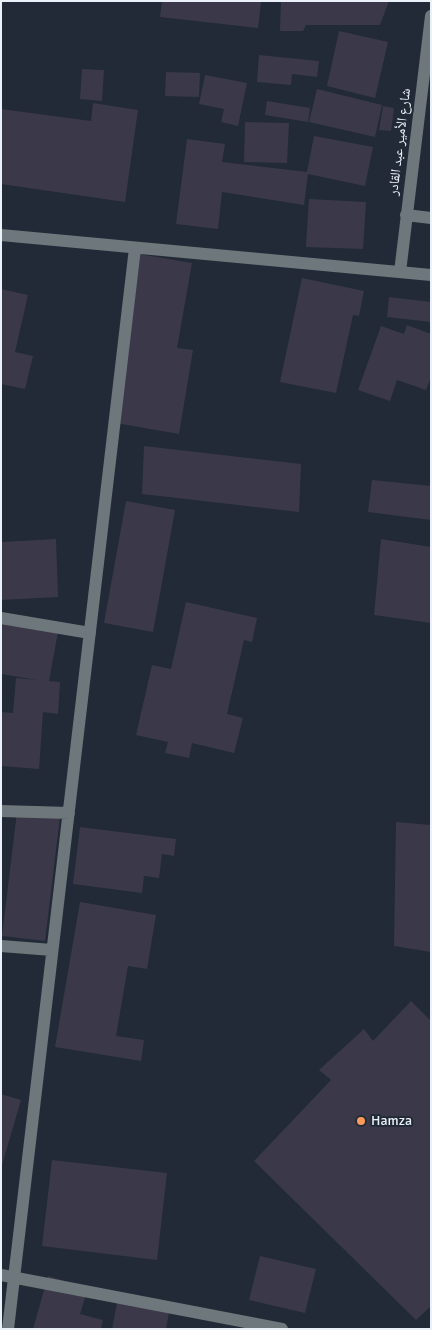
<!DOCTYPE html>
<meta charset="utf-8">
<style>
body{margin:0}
#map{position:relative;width:432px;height:1330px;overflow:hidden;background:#212a36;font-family:Signika,sans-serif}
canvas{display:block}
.frame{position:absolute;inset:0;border:2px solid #ebf1f9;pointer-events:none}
</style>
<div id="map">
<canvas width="432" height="1330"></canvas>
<div class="frame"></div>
</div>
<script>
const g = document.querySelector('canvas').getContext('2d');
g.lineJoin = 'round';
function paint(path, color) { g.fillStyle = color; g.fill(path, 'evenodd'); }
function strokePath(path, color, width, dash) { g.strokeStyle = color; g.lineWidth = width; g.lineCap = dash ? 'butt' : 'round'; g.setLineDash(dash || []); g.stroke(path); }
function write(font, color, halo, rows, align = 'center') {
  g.font = font + ' Signika,"Noto Naskh Arabic",sans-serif'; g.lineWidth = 4; g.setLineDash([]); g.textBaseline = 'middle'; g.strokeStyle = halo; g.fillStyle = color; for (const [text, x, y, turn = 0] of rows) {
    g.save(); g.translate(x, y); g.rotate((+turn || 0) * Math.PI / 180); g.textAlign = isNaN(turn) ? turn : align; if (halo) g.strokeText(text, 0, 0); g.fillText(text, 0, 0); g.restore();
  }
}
paint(new Path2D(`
 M162 1 261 2 258 28 160 17Z
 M281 1H389L380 25H306L303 31H280Z
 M339 31 388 42 375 98 327 86Z
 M259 55 319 61 317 77 292 74 291 85 257 82Z
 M82 69 104 70 102 101 80 99Z
 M166 72 200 73 199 97 165 96Z
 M205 75 247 83 238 126 221 122 224 109 199 104Z
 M317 89 382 105 375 137 309 122Z
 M267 101 310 108 308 122 265 115Z
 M93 103 138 110 125 202 1 184V109L91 121Z
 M383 106 394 108 391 131 379 130Z
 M245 122 289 123 287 163 244 162Z
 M314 136 373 147 365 186 308 174 304 205 222 192 218 229 176 224 187 139 225 144 222 162 307 172Z
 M309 199 366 202 363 249 306 247Z
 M139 254 192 263 177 348 193 350 179 434 110 422Z
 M302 278 364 291 359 316 353 315 336 393 280 382Z
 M1 289 28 295 15 352 33 356 25 389 1 384Z
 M389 297 431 302V322L387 317Z
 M407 325 431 334V377L426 390 397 380 390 401 358 390 381 326 404 334Z
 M144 446 301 464 299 512 142 494Z
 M372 480 431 486V520L368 512Z
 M126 501 175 510 153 632 104 623Z
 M56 539 58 597 1 600V542Z
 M381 539 431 547V623L374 615Z
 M186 602 257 618 252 642 244 640 227 714 243 718 234 753 192 743 189 758 165 753 168 742 136 735 152 665 171 669Z
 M1 622 58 632 49 681 60 682 58 714 43 712 39 769 1 766V712L13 713 16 678 37 680 1 674Z
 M17 812 60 817 45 941 2 936Z
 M396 822 431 825V952L394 946Z
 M80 827 176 839 174 856 162 854 159 878 144 876 142 893 73 884Z
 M80 902 156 915 147 969 128 966 116 1036 144 1040 141 1061 55 1047Z
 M411 1001 431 1021V1306L416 1320 254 1161 331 1080 319 1070 364 1029 373 1041Z
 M1 1094 21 1100 2 1165H1Z
 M52 1160 167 1173 157 1260 42 1246Z
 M260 1256 316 1269 305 1313 249 1300Z
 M48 1276 88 1288 80 1314 103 1320 101 1329H33Z
 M118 1298 170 1307 166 1329H112Z`), '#3b3949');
strokePath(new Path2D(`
 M406 215 431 218
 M1 235 431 275
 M400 272 431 16
 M1 618 90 633
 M1 811 69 813
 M1 946 52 950
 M1 1275 282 1329
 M8 1329 135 248`), '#6e777b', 12);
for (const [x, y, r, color] of [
 [361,1121,5,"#ff9b5a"]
]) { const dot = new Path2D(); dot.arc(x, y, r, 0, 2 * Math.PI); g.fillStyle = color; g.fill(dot); strokePath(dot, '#212a36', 2); }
write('14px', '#ebf1f9', '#212a36', [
 ["شارع الأمير عبد القادر",400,142,-83]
]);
write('14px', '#ebf1f9', '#212a36', [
 ["Hamza",371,1121]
], 'left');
</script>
